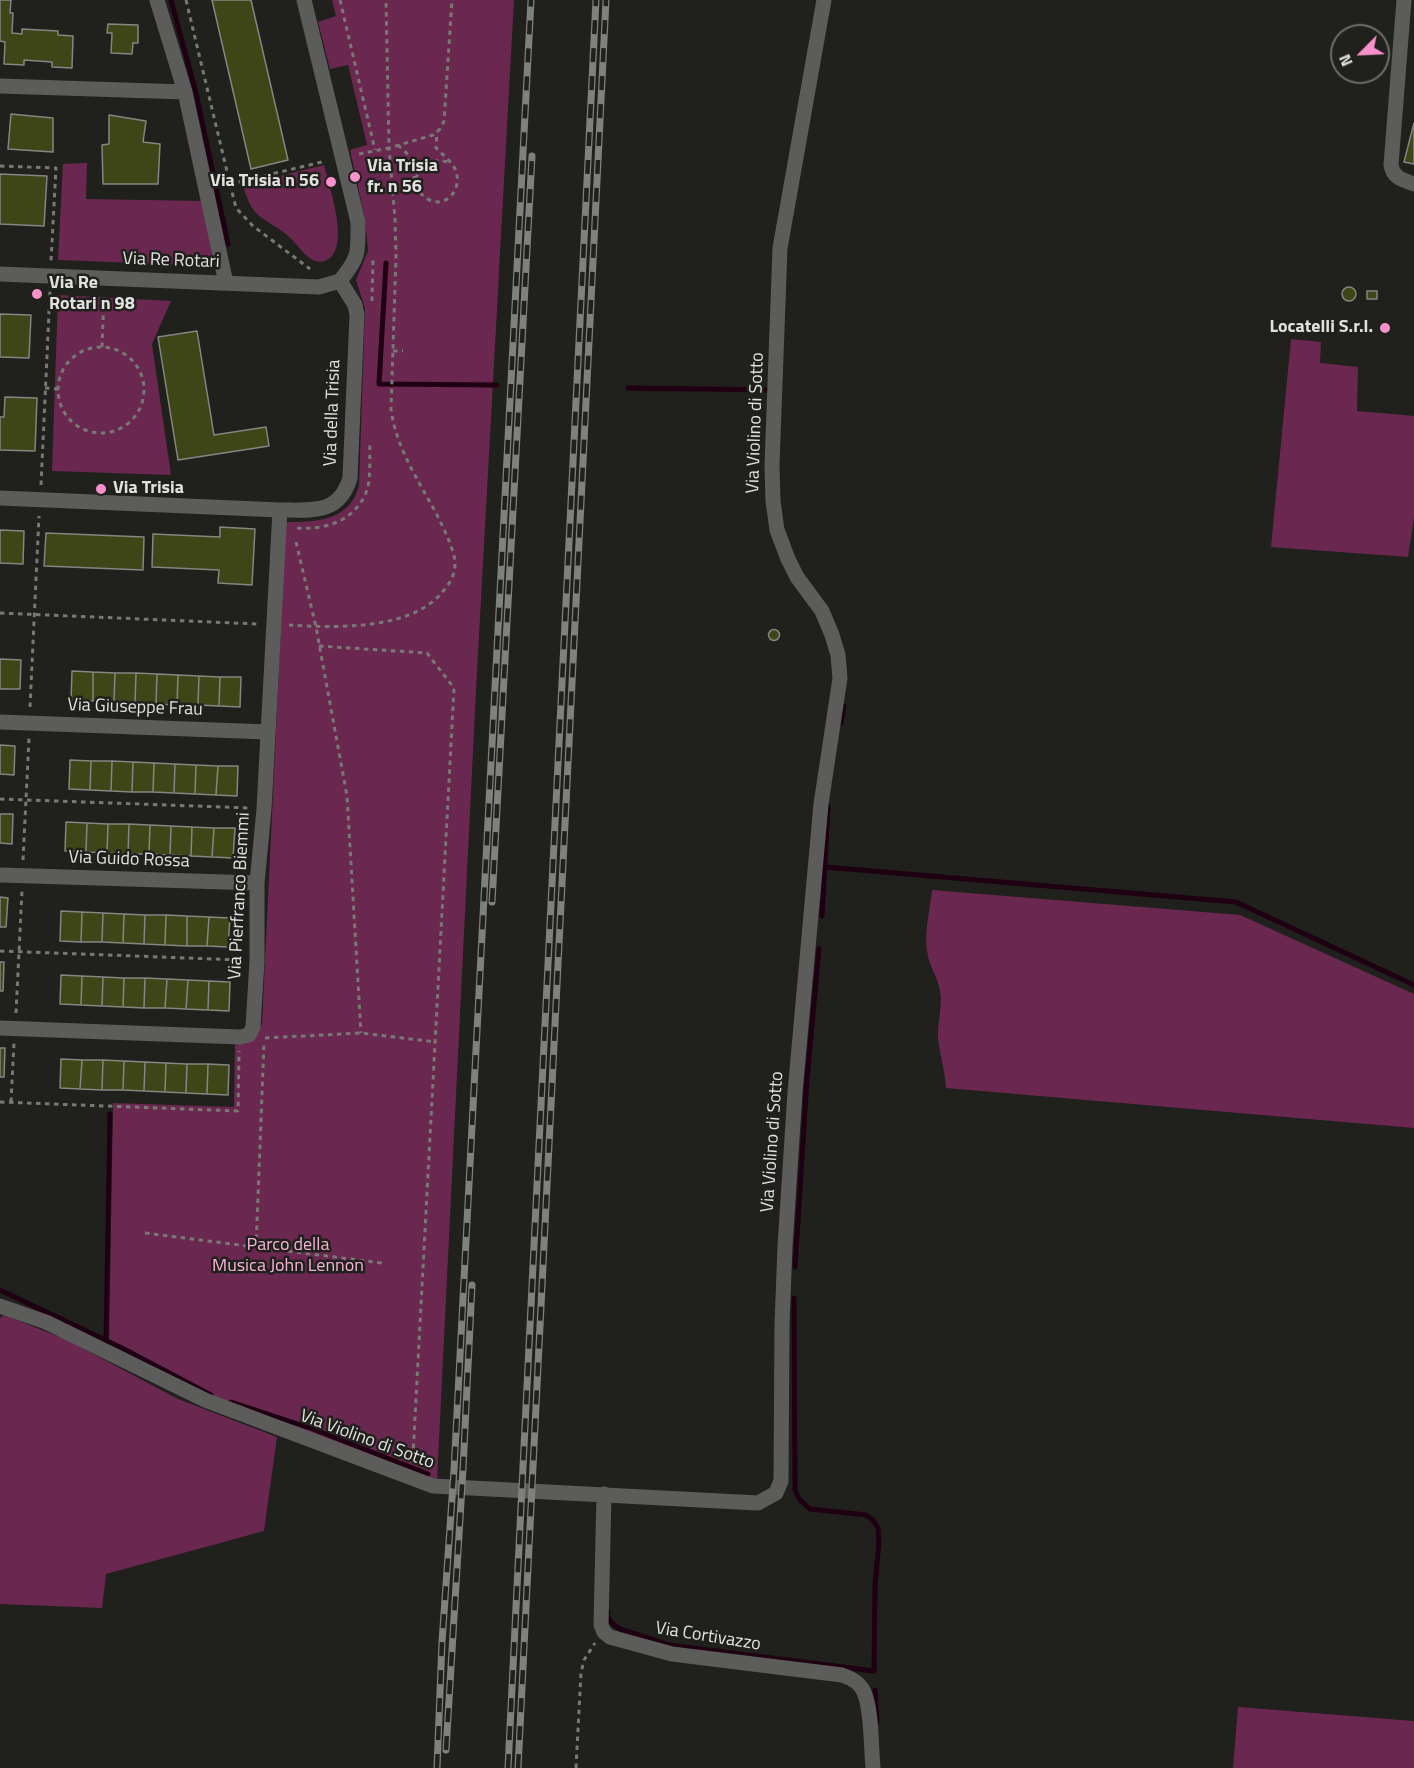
<!DOCTYPE html>
<style>
body{margin:0}
#map{position:relative;width:1414px;height:1768px;overflow:hidden;background:#20201d;font-family:"Titillium Web",sans-serif}
canvas{display:block}
.north{position:absolute;left:1330px;top:24px;width:60px;height:60px;box-sizing:border-box;background:#20201d;border:2px solid #6d6d6b;border-radius:50%;rotate:246deg;font-size:16px;font-weight:700;line-height:24px;text-align:center;color:#e1e1df}
.north::after{content:'';display:block;margin:auto;width:21px;height:27px;background:#f890cb;clip-path:polygon(50% 0,100% 100%,50% 72%,0 100%)}
</style>
<div id="map">
<canvas width="1414" height="1768"></canvas>
<div class="north">N</div>
</div>
<script>
const g = document.querySelector('canvas').getContext('2d');
g.lineJoin = 'round';
function paint(path, color) { g.fillStyle = color; g.fill(path, 'evenodd'); }
function strokePath(path, color, width, dash) { g.strokeStyle = color; g.lineWidth = width; g.lineCap = dash ? 'butt' : 'round'; g.setLineDash(dash || []); g.stroke(path); }
function write(font, color, halo, rows, align = 'center') {
  g.font = font + ' "Titillium Web",sans-serif'; g.lineWidth = 5; g.setLineDash([]); g.textBaseline = 'middle'; g.strokeStyle = halo; g.fillStyle = color; for (const [text, x, y, turn = 0] of rows) {
    g.save(); g.translate(x, y); g.rotate((+turn || 0) * Math.PI / 180); g.textAlign = isNaN(turn) ? turn : align; if (halo) g.strokeText(text, 0, 0); g.fillText(text, 0, 0); g.restore();
  }
}
paint(new Path2D(`
 M332 0H514L476 690 437 1480 212 1398 109 1346 113 1103 234 1107 235 1045 253 1039 262 1024 286 522C317 522 349 521 359 486L365 308 356 280 368 251 365 218 350 150 367 145 348 65 330 69 318 22 336 16Z
 M87 163 86 199 203 201 214 266 58 260 63 164Z
 M324 165C329 186 349 242 330 258 325 262 319 263 313 260 303 255 296 242 287 235 261 214 253 221 243 185Z
 M58 295 171 301 152 344 171 475 52 471Z
 M1291 339 1321 342 1320 363 1358 367 1357 411 1414 416V518L1408 557 1271 547Z
 M932 890 1240 915 1414 994V1128L946 1088C945 1071 940 1055 938 1038 937 1022 943 1006 940 991 938 978 930 967 928 956 923 935 930 911 932 890Z
 M4 1315 67 1340 178 1399 277 1437 264 1531 106 1574 102 1608 0 1604V1318Z
 M1238 1707 1414 1721V1768H1233Z`), '#6a2850');
strokePath(new Path2D(`
 M171 0 196 93 228 244
 M386 263 379 384 497 385
 M628 388 772 390
 M841 723 844 706
 M825 867 1236 902 1414 985
 M822 916 828 807
 M795 1267 807 1079 819 949
 M0 1290 122 1348 211 1395
 M106 1341 110 1114
 M231 1402 313 1429 428 1474
 M608 1612 607 1616 612 1623 620 1629 669 1645 874 1671 875 1586 879 1542 878 1528 873 1520 866 1515 810 1509 800 1500 795 1490 794 1298
 M875 1690 877 1722`), '#1f0012', 5);
const building = new Path2D(`
 M0 0H11L10 13H13L12 33 22 34V29L58 31V35L73 36 72 68 52 67V62L24 60V65L4 64 5 42 0 41Z
 M212 0H251L288 160 251 169Z
 M108 24 138 25V43H133L132 54 111 53 112 33H107Z
 M11 114 53 118V152L8 149Z
 M109 115 146 121 143 142 160 144 158 184H103L102 145 109 144Z
 M1414 123V164L1404 162Z
 M0 174 47 176 44 226 0 224Z
 M1342 294a7 7 0 1 1 14 0a7 7 0 1 1-14 0Z
 M1367 291H1377V299H1367Z
 M0 314 31 315 29 358 0 357Z
 M197 331 214 435 266 427 269 446 178 460 158 337Z
 M5 397 37 398 35 451 0 450V417H4Z
 M220 527 255 529 252 585 218 583 219 570 152 567 153 534 220 537Z
 M0 530 24 531 23 564 0 563Z
 M46 533 144 537 143 570 44 566Z
 M768.5 635a5.5 5.5 0 1 1 11 0a5.5 5.5 0 1 1-11 0Z
 M0 659 21 660 20 689H0Z
 M72 671 93 672V701H71Z
 M93 672 115 673 114 702 93 701Z
 M115 673H136L135 703 114 702Z
 M136 673 157 674 156 704 135 703Z
 M157 674 178 675 177 705 156 704Z
 M178 675 199 676 198 705H177Z
 M199 676 220 677 219 706 198 705Z
 M220 677H241L240 707 219 706Z
 M0 745 15 746 14 775 0 774Z
 M70 760 91 761 90 790 69 789Z
 M91 761H112L111 791 90 790Z
 M112 761 133 762 132 792 111 791Z
 M133 762 154 763 153 792H132Z
 M154 763 175 764 174 793 153 792Z
 M175 764 196 765 195 794 174 793Z
 M196 765 218 766 216 795 195 794Z
 M218 766H238L237 796 216 795Z
 M0 814H13L12 844 0 843Z
 M66 822 87 823 86 852 65 851Z
 M87 823 108 824 107 853 86 852Z
 M108 824H129L128 854 107 853Z
 M129 824 150 825 149 854H128Z
 M150 825 171 826 170 855 149 854Z
 M171 826 192 827 191 856 170 855Z
 M192 827 214 828 212 857 191 856Z
 M214 828H235L233 858 212 857Z
 M0 897 8 898 6 927H0Z
 M61 911 82 912 81 942 60 941Z
 M82 912 103 913 102 942H81Z
 M103 913 124 914 123 943 102 942Z
 M124 914 145 915 144 944 123 943Z
 M145 915H166L165 945 144 944Z
 M166 915 187 916V946L165 945Z
 M187 916 209 917 207 946H187Z
 M209 917 230 918 228 947 207 946Z
 M0 962H4L3 991H0Z
 M61 975 82 976 81 1005 60 1004Z
 M82 976 103 977 102 1006 81 1005Z
 M103 977 124 978 123 1007 102 1006Z
 M124 978H145L144 1008 123 1007Z
 M145 978 167 979 165 1008H144Z
 M167 979 188 980 186 1009 165 1008Z
 M188 980 209 981 208 1010 186 1009Z
 M209 981 230 982 229 1011 208 1010Z
 M0 1048H5L4 1077H0Z
 M61 1059 82 1060 80 1089 60 1088Z
 M82 1060H103L102 1090 80 1089Z
 M103 1060 124 1061 123 1090H102Z
 M124 1061 145 1062 144 1091 123 1090Z
 M145 1062 166 1063 165 1092 144 1091Z
 M166 1063 187 1064 186 1093 165 1092Z
 M187 1064H208L207 1094 186 1093Z
 M208 1064 229 1065 228 1095 207 1094Z`);
paint(building, '#3e4618');
strokePath(building, '#858582', 1.5);
strokePath(new Path2D(`
 M186 0 230 184 326 161
 M340 0 375 150
 M398 145C401 148 406 152 408 155 416 169 411 188 426 198 445 211 464 189 455 169 452 162 442 154 436 148L437 132
 M359 154 389 148 386 0
 M0 166 56 168 51 261
 M416 179C420 163 432 158 447 162
 M230 184 236 208 253 226 310 269
 M372 301 373 259
 M102 347 104 295
 M58 390a43 43 0 1 1 86 0a43 43 0 1 1-86 0Z
 M393 351H403
 M45 388 58 389
 M41 485 50 291
 M297 528C324 530 352 522 365 495 372 480 369 458 370 442
 M296 542 316 627 347 796 361 1033
 M0 613 258 624
 M289 625C336 628 418 631 447 586 455 576 457 564 453 552 437 502 398 463 391 409L396 256 395 219 389 148 433 135 440 129 444 121 452 0
 M319 646 427 653 454 688 413 1455 414 1463
 M30 707 39 516
 M0 799 250 808
 M23 860 29 738
 M0 951 241 960
 M16 1013 22 891
 M265 1038 361 1033 436 1042
 M0 1102 238 1111 239 1051
 M11 1102 14 1043
 M145 1233 382 1263
 M256 1248 264 1043
 M576 1768 581 1673 584 1660 595 1643`), '#787875', 3, [4.5, 4.5]);
strokePath(new Path2D(`
 M157 0 185 92 226 283
 M304 0 358 222C358 253 360 256 340 281
 M1404 0 1391 165C1393 178 1403 180 1414 184
 M0 86 185 92
 M0 274 319 287 340 281
 M0 498 280 510C312 510 339 515 350 478L357 315 355 305 340 281
 M0 722 268 732
 M0 875 257 883
 M0 1028 240 1037 249 1035 253 1027 257 961V883L264 809 280 510
 M0 1306 46 1322 205 1400 433 1486 758 1503 776 1493 781 1481 782 1324 785 1246 795 1092 821 804 840 678 838 655 832 635 822 611 797 577 788 559 777 530 773 501 772 465 780 248 824 0
 M604 1494 601 1625 604 1632 610 1637 672 1654 842 1675C851 1678 860 1683 864 1692 872 1710 871 1748 873 1768`), '#5c5d5b', 15);
const rail = new Path2D(`
 M492 902 532 156
 M446 1750 463 1469 472 1285
 M437 1768 442 1642 454 1470 531 0
 M508 1768 596 0
 M518 1768 606 0`);
strokePath(rail, '#80807d', 7);
strokePath(rail, '#20201d', 4.5, [14]);
for (const [x, y, r, color] of [
 [355,177,6,"#f890cb"],
 [331,182,6,"#f890cb"],
 [37,294,6,"#f890cb"],
 [1385,328,6,"#f890cb"],
 [101,489,6,"#f890cb"]
]) { const dot = new Path2D(); dot.arc(x, y, r, 0, 2 * Math.PI); g.fillStyle = color; g.fill(dot); strokePath(dot, '#20201d', 2); }
write('bold 18px', '#e1e1df', '#20201d', [
 ["Via Trisia",367,167],
 ["fr. n 56",367,188],
 ["Via Trisia n 56",319,182,"right"],
 ["Via Re",49,284],
 ["Rotari n 98",49,305],
 ["Locatelli S.r.l.",1373,328,"right"],
 ["Via Trisia",113,489]
], 'left');
write('18px', '#e1e1df', '#20201d', [
 ["Via Re Rotari",171,261,2],
 ["Via della Trisia",333,413,-88],
 ["Via Violino di Sotto",756,423,-88],
 ["Via Giuseppe Frau",135,708,2],
 ["Via Guido Rossa",129,860,2],
 ["Via Pierfranco Biemmi",240,896,-87],
 ["Via Violino di Sotto",773,1142,-86],
 ["Via Violino di Sotto",367,1440,20],
 ["Via Cortivazzo",708,1637,9]
]);
write('18px', '#f4b4d6', '#20201d', [
 ["Parco della",288,1246],
 ["Musica John Lennon",288,1267]
]);
</script>
